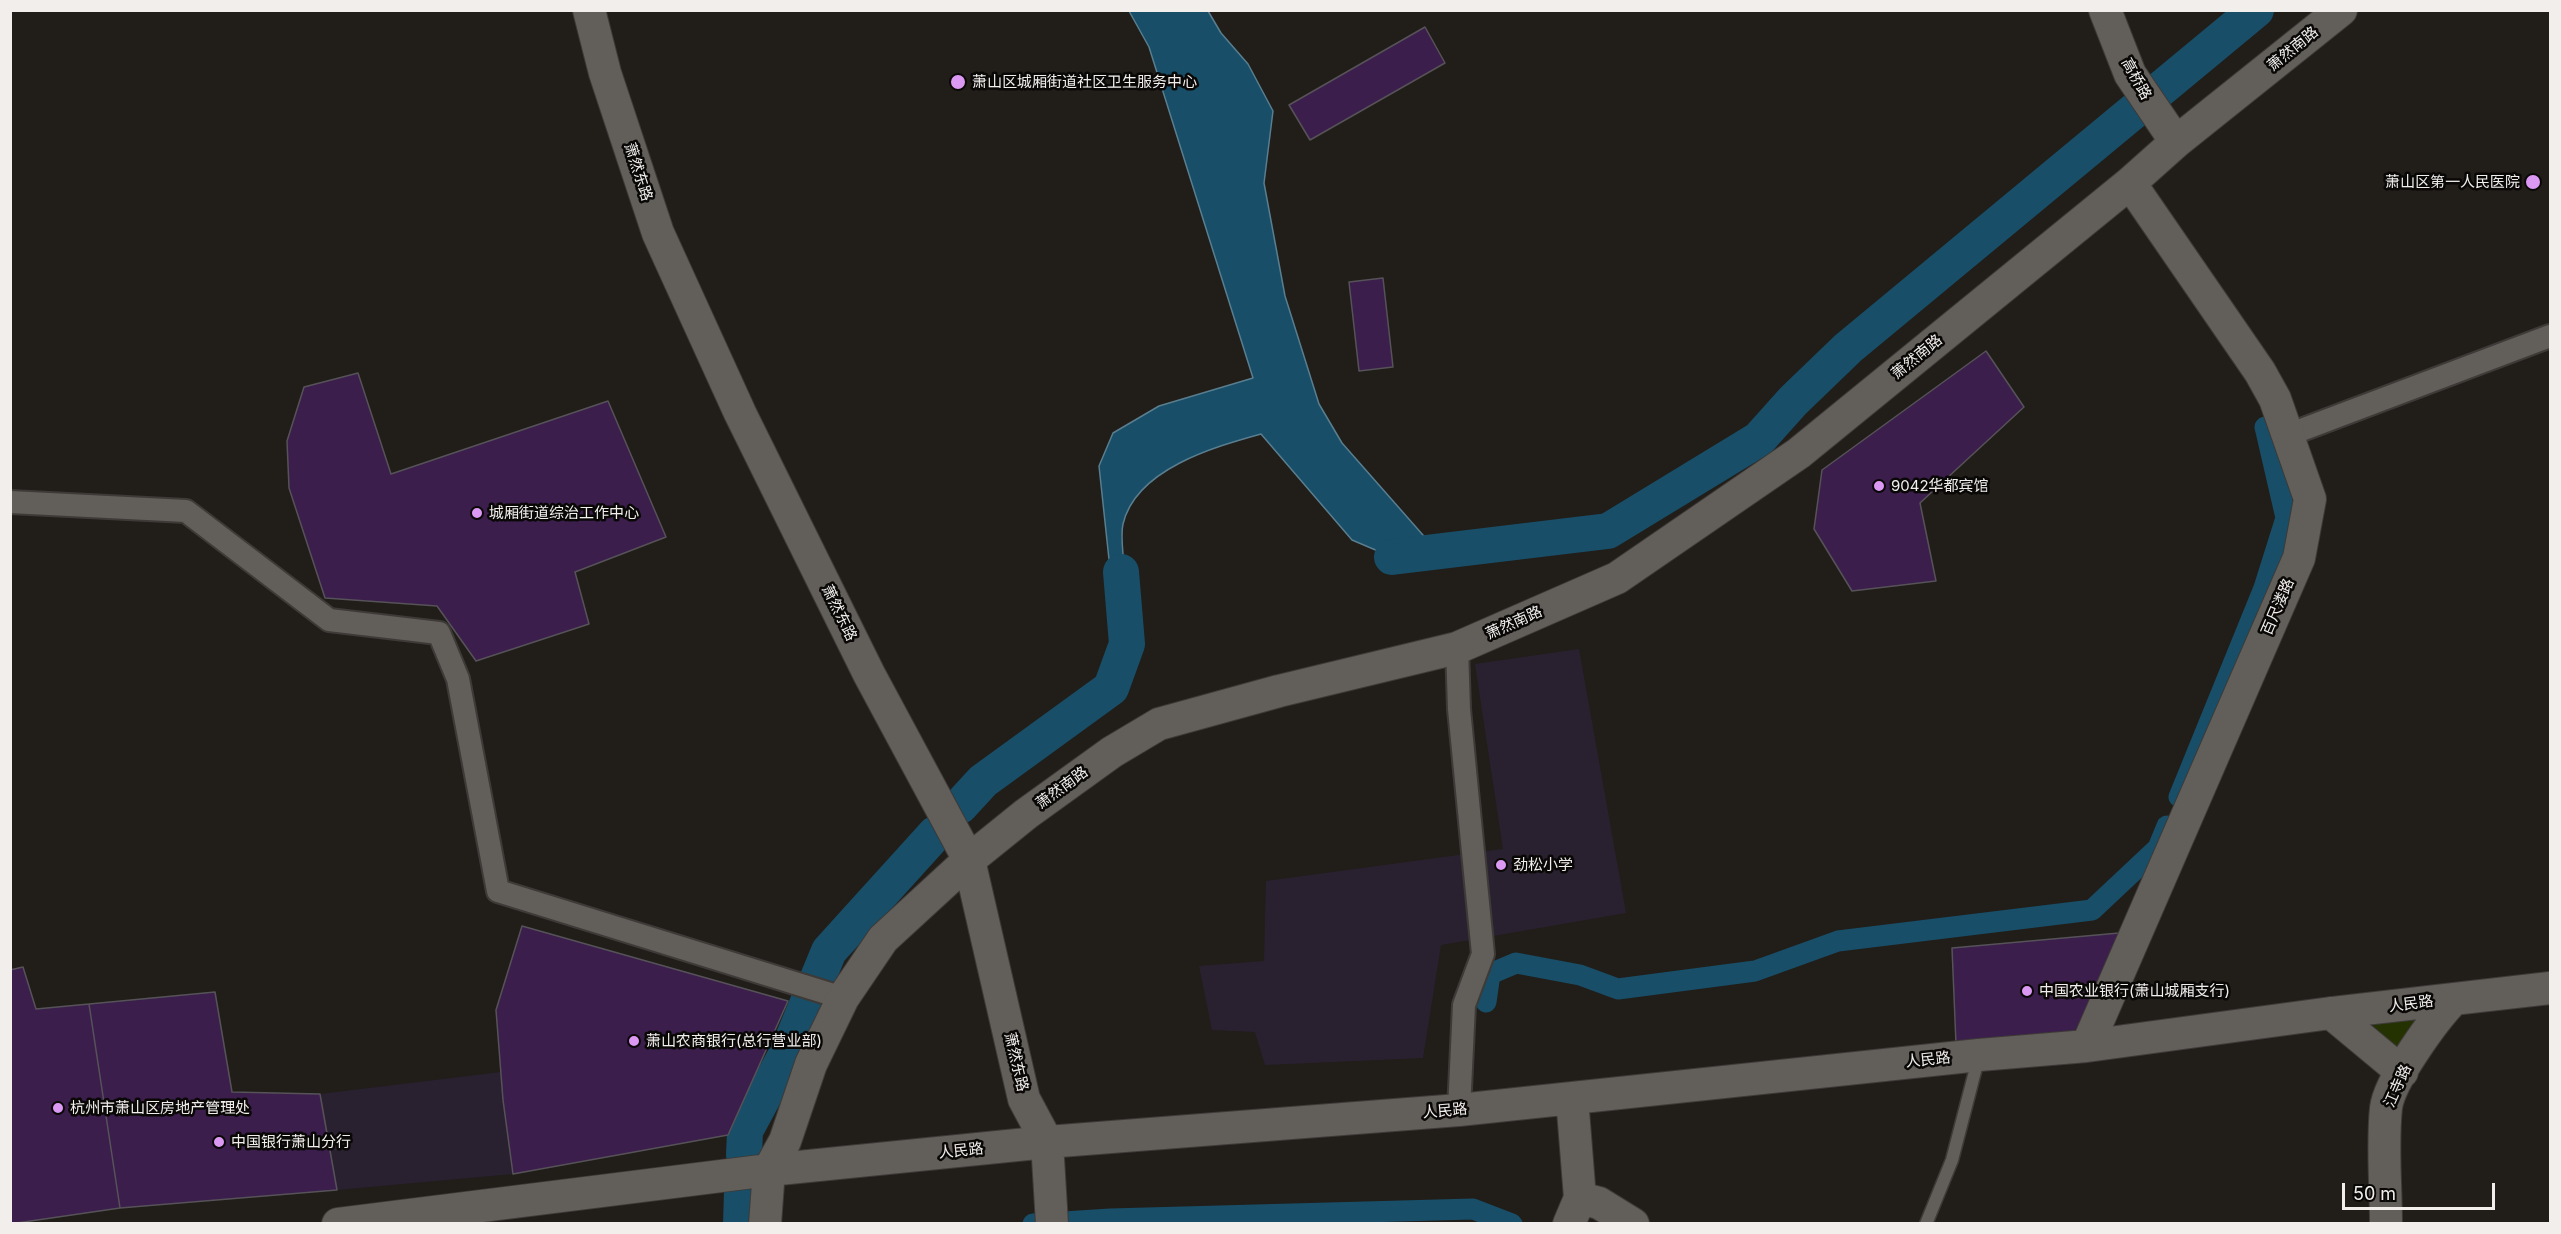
<!DOCTYPE html>
<meta charset="utf-8">
<style>
body{margin:0}
#map{position:relative;width:2561px;height:1234px;overflow:hidden;background:#211d19;font-family:Inter,sans-serif}
canvas{display:block}
.frame{position:absolute;inset:0;border:12px solid #f1eeec;pointer-events:none}
.scale{position:absolute;left:2342px;top:1183px;width:153px;height:27px;box-sizing:border-box;border:3px solid #f1eeec;border-top:0;padding-left:8px;font-size:18px;line-height:21px;white-space:nowrap;color:#f1eeec;-webkit-text-stroke:4px #090806;paint-order:stroke}
</style>
<div id="map">
<canvas width="2561" height="1234"></canvas>
<div class="frame"></div>
<div class="scale">50 m</div>
</div>
<script>
const g = document.querySelector('canvas').getContext('2d');
g.lineJoin = 'round';
function paint(path, color) { g.fillStyle = color; g.fill(path, 'evenodd'); }
function strokePath(path, color, width, dash) { g.strokeStyle = color; g.lineWidth = width; g.lineCap = dash ? 'butt' : 'round'; g.setLineDash(dash || []); g.stroke(path); }
function write(font, color, halo, rows, align = 'center') {
  g.font = font + ' Inter,"Noto Sans SC",sans-serif'; g.lineWidth = 5; g.setLineDash([]); g.textBaseline = 'middle'; g.strokeStyle = halo; g.fillStyle = color; for (const [text, x, y, turn = 0] of rows) {
    g.save(); g.translate(x, y); g.rotate((+turn || 0) * Math.PI / 180); g.textAlign = isNaN(turn) ? turn : align; if (halo) g.strokeText(text, 0, 0); g.fillText(text, 0, 0); g.restore();
  }
}
paint(new Path2D(`
 M501 1072 513 1174 337 1190 320 1094Z`), '#292130');
paint(new Path2D(`
 M1579 649 1626 913 1441 945 1423 1058 1265 1065 1255 1032 1212 1030 1199 966 1264 961 1266 881 1503 849 1475 664Z`), '#2a2130');
paint(new Path2D(`
 M2408 1014 2415 1020 2418 1029 2396 1051 2372 1029 2377 1019Z`), '#243101');
const water = new Path2D(`
 M1129 11H1208L1221 33 1248 64 1273 111 1264 183 1285 296 1319 404 1342 443 1437 551 1392 557 1352 540 1261 434C1214 447 1136 469 1123 524 1120 537 1124 556 1124 570L1111 578 1099 466 1113 433 1159 406 1253 378 1149 47Z`);
paint(water, '#184e67');
strokePath(water, '#597e8f', 1.5);
strokePath(new Path2D(`
 M2179 797 2264 588 2286 518 2265 427
 M1486 1002 1490 974 1516 963 1580 975 1618 989 1755 971 1838 941 2092 910 2158 848 2167 826
 M1033 1224 1110 1219 1473 1209 1512 1224`), '#184e67', 21);
strokePath(new Path2D(`
 M1392 557 1608 531 1759 439 1793 401 1848 348 2256 10
 M960 806 983 781 1111 688 1127 644 1121 572
 M744 1155 745 1131 787 1053 829 951 935 834
 M741 1224 742 1191`), '#184e67', 36);
const building = new Path2D(`
 M1425 27 1445 63 1310 140 1289 105Z
 M1383 278 1393 367 1359 371 1349 282Z
 M1986 351 2024 407 1920 503 1936 581 1852 591 1814 529 1822 470Z
 M358 373 391 474 608 401 666 537 575 572 589 624 476 661 437 606 325 598 289 488 287 441 304 387Z
 M522 926 788 1001 728 1135 513 1174 503 1100 496 1010Z
 M2119 933 2087 1034 1956 1044 1952 948Z
 M23 967 36 1009 89 1004 120 1208 10 1224V970Z
 M215 992 232 1092 320 1094 337 1190 120 1208 89 1004Z`);
paint(building, '#3b1e4c');
strokePath(building, '#565358', 1.5);
const lane = new Path2D(`
 M1926 1224 1952 1160 1979 1056`);
const street = new Path2D(`
 M2288 435 2550 336
 M10 502 186 511 329 620 439 633 458 679 498 891 843 998
 M1457 648 1459 709 1483 954 1464 1005 1459 1110`);
const secondary = new Path2D(`
 M589 10 605 73 658 233 740 413 869 674 969 860 1024 1099 1047 1142 1052 1224
 M2105 10 2130 74 2176 142
 M2331 1013 2402 1072
 M2087 1046 2299 558 2310 499 2275 399 2260 372 2130 183
 M1580 1198 1599 1203 1633 1224
 M338 1224 769 1170 1047 1142 1459 1110 1979 1055 2087 1046 2331 1013 2550 988
 M765 1224 769 1170 785 1141 811 1064 843 998 883 939 969 860 1026 814 1112 752 1159 724 1279 691 1457 648 1617 578 1799 453 2130 183 2176 142 2341 10
 M1569 1224 1580 1198 1572 1098
 M2386 1224C2386 1186 2382 1145 2386 1108 2389 1081 2435 1018 2454 999`);
strokePath(lane, '#3d3a38', 15);
strokePath(street, '#3d3a38', 26);
strokePath(secondary, '#3d3a38', 34);
strokePath(lane, '#625e59', 12);
strokePath(street, '#625e59', 22);
strokePath(secondary, '#625e59', 32);
for (const [x, y, r, color] of [
 [958,82,8,"#dc99f4"],
 [2533,182,8,"#dc99f4"],
 [1879,486,6,"#dc99f4"],
 [477,513,6,"#dc99f4"],
 [1501,865,6,"#dc99f4"],
 [2027,991,6,"#dc99f4"],
 [634,1041,6,"#dc99f4"],
 [58,1108,6,"#dc99f4"],
 [219,1142,6,"#dc99f4"]
]) { const dot = new Path2D(); dot.arc(x, y, r, 0, 2 * Math.PI); g.fillStyle = color; g.fill(dot); strokePath(dot, '#090806', 2); }
write('15px', '#f1eeec', '#090806', [
 ["萧然南路",2293,49,-39],
 ["高桥路",2136,79,61],
 ["萧然东路",638,172,72],
 ["萧然南路",1917,357,-39],
 ["百尺溇路",2278,607,-67],
 ["萧然东路",839,613,64],
 ["萧然南路",1514,623,-24],
 ["萧然南路",1062,788,-36],
 ["人民路",2411,1004,-7],
 ["人民路",1928,1060,-6],
 ["萧然东路",1016,1062,77],
 ["江寺路",2398,1086,-66],
 ["人民路",1445,1111,-5],
 ["人民路",961,1151,-6]
]);
write('15px', '#f1eeec', '#090806', [
 ["萧山区城厢街道社区卫生服务中心",972,82],
 ["萧山区第一人民医院",2520,182,"right"],
 ["9042华都宾馆",1891,486],
 ["城厢街道综治工作中心",489,513],
 ["劲松小学",1513,865],
 ["中国农业银行(萧山城厢支行)",2039,991],
 ["萧山农商银行(总行营业部)",646,1041],
 ["杭州市萧山区房地产管理处",70,1108],
 ["中国银行萧山分行",231,1142]
], 'left');
</script>
